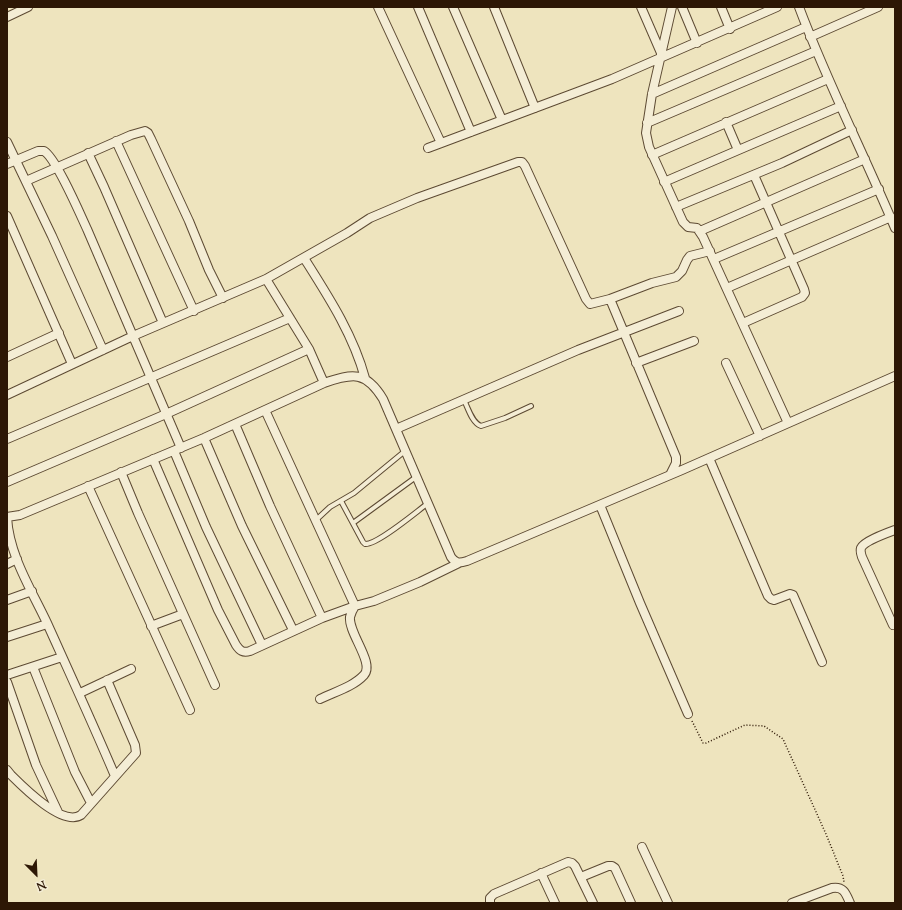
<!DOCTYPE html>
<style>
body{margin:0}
#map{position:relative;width:902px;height:910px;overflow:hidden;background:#eee4be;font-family:"Sorts Mill Goudy",serif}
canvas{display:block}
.frame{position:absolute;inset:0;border:8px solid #2d1705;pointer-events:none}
.north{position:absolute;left:16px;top:854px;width:40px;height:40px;-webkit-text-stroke:3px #f4edd5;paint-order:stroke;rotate:156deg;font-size:11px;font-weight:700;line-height:16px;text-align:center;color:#2d1705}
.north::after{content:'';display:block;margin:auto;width:14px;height:18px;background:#2d1705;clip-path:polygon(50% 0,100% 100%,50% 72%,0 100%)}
</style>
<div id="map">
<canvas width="902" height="910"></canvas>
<div class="frame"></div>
<div class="north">N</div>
</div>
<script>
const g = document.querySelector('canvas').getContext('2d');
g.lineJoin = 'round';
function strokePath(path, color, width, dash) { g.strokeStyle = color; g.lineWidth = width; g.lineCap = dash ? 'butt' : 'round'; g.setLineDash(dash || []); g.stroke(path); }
const service = new Path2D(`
 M464 400C468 408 472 423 481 426L505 418 531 406
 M341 501 363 542 365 544C377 545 416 512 427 504
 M316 520 330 507 354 493 405 451
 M353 523 416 477`);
const minor = new Path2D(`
 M378 7 441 143
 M418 7 471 132
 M453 7 502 120
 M494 7 535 108
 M641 7 661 53
 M672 7 652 94 646 133 649 147 683 222 688 227 697 228 703 237 788 423
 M682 7 697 43
 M721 7 730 29
 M799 7C827 82 864 154 895 228
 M7 17 28 7
 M810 37 878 7
 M652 94 806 27
 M726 122 738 150
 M647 123 816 51
 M116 141 194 311
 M7 142 52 236 103 350
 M428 148 612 79 777 7
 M88 153 104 187 163 323
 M652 155 828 79
 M7 164 38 151H44C56 158 80 214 87 229L181 448
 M26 181 131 135 145 131 148 133 151 139 189 221 209 270 223 298
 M664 182 841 106
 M676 207 782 163 852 130
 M7 216 72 364
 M700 231 865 159
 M304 258C328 296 353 334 365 378
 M714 259 879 189
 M266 279 309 349 324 383
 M727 288 891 217
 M610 299 676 457V463L670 475
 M743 323 802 297 805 293 804 289 754 175
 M7 357 59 333
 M636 363 694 341
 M726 363 760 436
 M7 395 133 336 266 279 347 233 370 218 417 198 518 162H522L525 166 586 299 590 304 610 299 652 283 676 277 682 271 687 260 690 256 710 251
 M265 410 355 606C353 609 351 613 350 617 348 633 375 663 364 675 353 687 334 692 320 699
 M235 424 270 506 322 618
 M396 429 578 350 679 311
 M204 438 242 526 293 630
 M7 439 290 318
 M174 451 206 527 262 645
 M709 458 768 596 771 599 774 600 790 594 793 595 822 662
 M153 459 218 610 236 645C240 651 243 653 250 651L322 618 355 606 374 601 420 582 459 563
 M121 472 138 513 215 685
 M7 482 166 414 309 349
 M88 486 190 710
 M600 505 640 603 688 714
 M7 517 20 515 204 438 324 383C353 373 366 371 383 399L451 557C456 564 460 563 467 561L682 470 895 376
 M7 517C9 555 31 589 47 623 70 674 93 724 115 776
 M7 564 17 559
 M7 600 32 591
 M893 625 862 557C861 554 860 551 861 548 864 541 887 533 895 530
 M151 626 183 614
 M7 637 47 624
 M33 667 75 772 91 803
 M7 675 62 657
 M7 682 36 765 58 812
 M80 693 131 669
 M7 770 11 775C23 787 63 827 81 815L136 753 135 745 107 680
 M642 847 668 903
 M541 873 555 903
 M581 877 608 866H612L615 868 631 903
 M490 903V898L494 894 568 862 572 863 575 866 593 903
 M792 903 832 888C844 886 846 894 850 903`);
strokePath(service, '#5d4a33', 6);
strokePath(minor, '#5d4a33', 10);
strokePath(new Path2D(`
 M692 721 703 743H706L745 725 764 726 783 739 826 834 843 876 844 882`), '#2d1705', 1.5, [1, 2]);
strokePath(service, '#f4edd5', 4);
strokePath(minor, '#f4edd5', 8);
</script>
